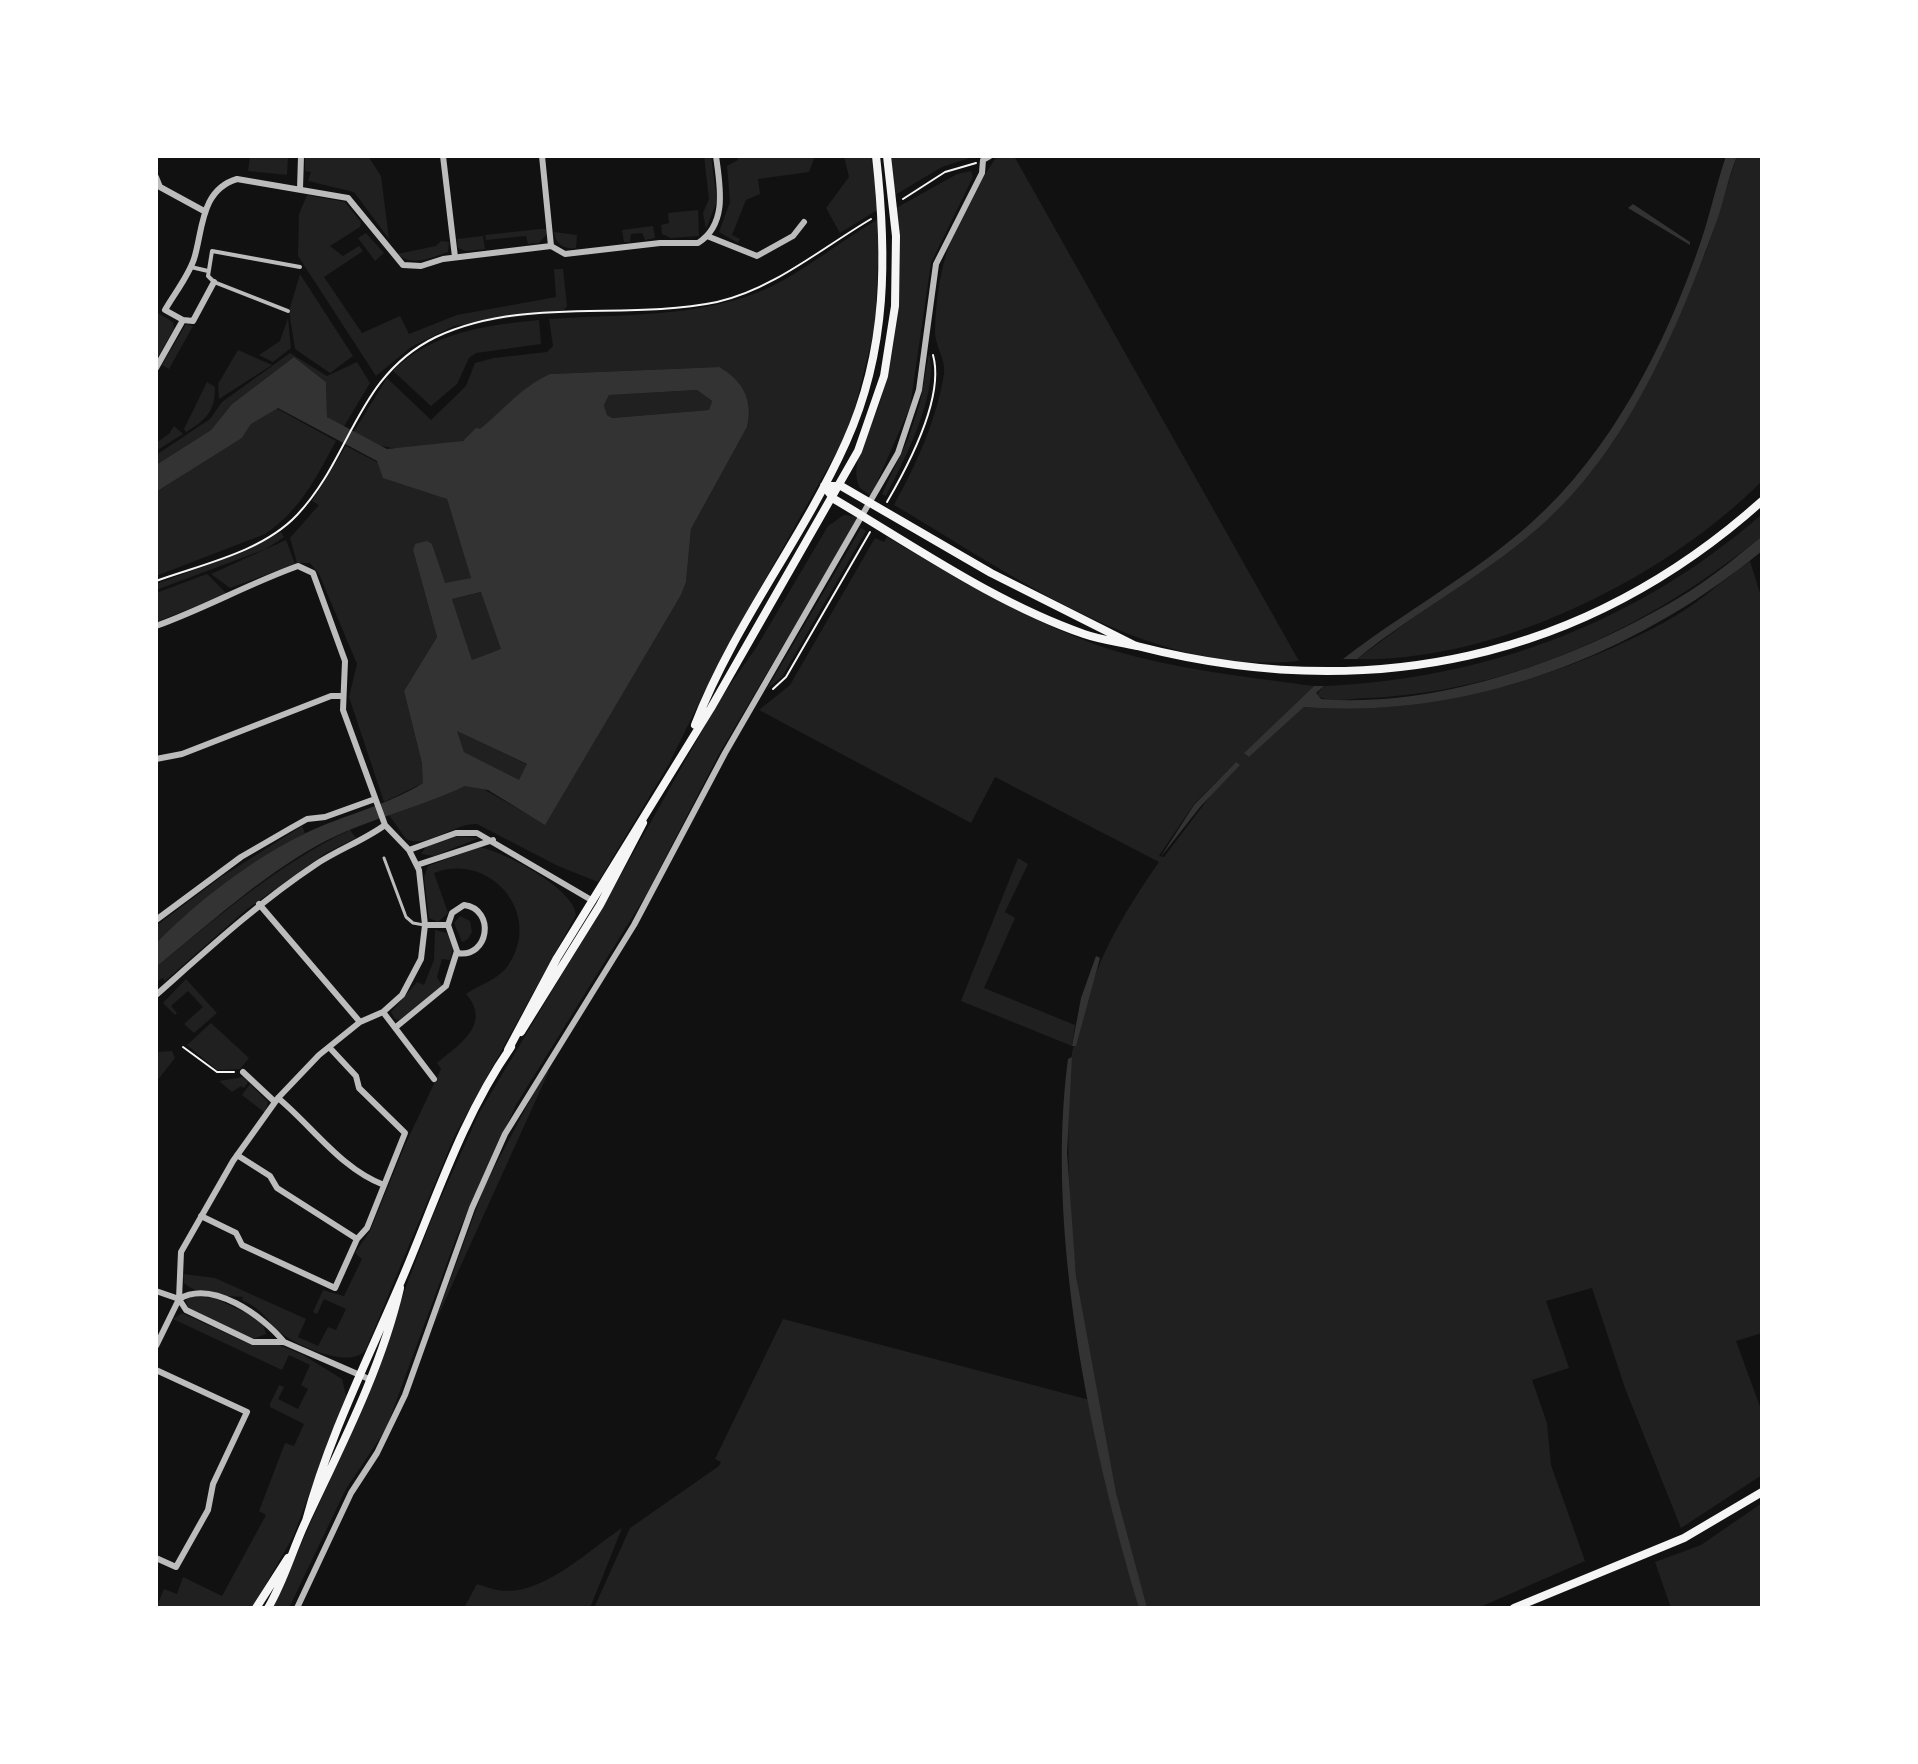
<!DOCTYPE html>
<style>
body{margin:0}
#map{position:relative;width:1918px;height:1764px;overflow:hidden;background:#111;font-family:"Titillium Web",sans-serif}
canvas{display:block}
.frame{position:absolute;inset:0;border:158px solid #fff;pointer-events:none}
</style>
<div id="map">
<canvas width="1918" height="1764"></canvas>
<div class="frame"></div>
</div>
<script>
const g = document.querySelector('canvas').getContext('2d');
g.lineJoin = 'round';
function paint(path, color) { g.fillStyle = color; g.fill(path, 'evenodd'); }
function strokePath(path, color, width, dash) { g.strokeStyle = color; g.lineWidth = width; g.lineCap = dash ? 'butt' : 'round'; g.setLineDash(dash || []); g.stroke(path); }
paint(new Path2D(`
 M250 156H288L287 175 248 171Z
 M305 156H368L381 176 389 239 354 192 308 181 311 172 305 171Z
 M704 156H711L717 201 706 229 703 213 709 199Z
 M738 156H815L809 172 758 179 760 194 746 200 732 235 740 239 738 243 719 232 730 202 727 166 738 160Z
 M844 156H871L879 209 840 233 826 208 849 177Z
 M890 156H976L942 167 895 195Z
 M997 156H1014L1299 661C1148 676 1017 577 894 505 917 463 936 421 944 374 946 360 935 346 935 332 937 257 956 218 997 156Z
 M1737 156H1762V481C1666 578 1495 663 1357 659L1550 517 1592 470 1619 431 1669 337 1706 251Z
 M971 171 973 177 931 263 910 407 871 496 860 488C847 463 873 427 880 402 900 336 903 276 896 208L957 174Z
 M307 195 345 202 361 222 360 227 330 246 343 256 359 246 363 251 324 277 362 333 400 316 409 334 457 315 556 297 554 269H563L567 306 564 310 454 326 411 347 376 376 298 256 299 214Z
 M698 210 699 236 671 238 662 234 661 225 669 223 668 213Z
 M880 218 875 327 850 428 721 658 669 764 598 882 558 866 477 824C453 823 428 849 406 839L389 815 465 786H478L545 824 681 595 686 582 691 529 747 427C755 398 741 383 719 367L550 374C515 389 494 430 462 441 450 445 436 445 424 447 395 451 378 448 353 433L387 378 431 420 466 386 475 363 494 358 547 352 553 346 549 319C620 314 700 318 766 289 800 274 845 238 880 218Z
 M653 226 655 238 645 240 642 233 631 234 630 242H624L622 230Z
 M540 229H547V234L539 243 528 244 526 236 486 240 485 235Z
 M554 232 577 235 576 248C565 250 555 244 554 232Z
 M366 233 384 253 375 261 358 238Z
 M483 236 485 249 466 251 458 248 457 239Z
 M441 241 449 242 448 252C430 258 413 267 397 254L436 246Z
 M300 274 353 356 330 373 295 349 289 311Z
 M156 312 173 322 174 329 156 360Z
 M288 318 291 348 273 362 259 355 280 341Z
 M539 320 541 344 476 353 469 358 457 384 431 406 393 371C431 332 488 325 539 320Z
 M186 324 193 326 169 369 162 365Z
 M238 350 272 365 219 399 218 384Z
 M290 353 327 376 357 362 370 383 343 428 327 417 326 382 294 357 232 404 211 430 156 465V455L210 419 222 402Z
 M929 353C939 394 905 459 886 496L882 494 908 439 920 403Z
 M207 382 215 387C215 412 206 420 186 432L184 429Z
 M697 390 712 401 709 410 612 418 607 415 604 405 609 395Z
 M276 408 336 441C317 476 300 511 265 534L156 576V492L242 438 251 424Z
 M174 426 183 434 156 451V443L169 434Z
 M346 446 447 499 470 574 471 578 444 584 432 544H415L413 550 437 637 404 691 425 777 423 783 384 802 349 697 357 664 319 574 310 563H297L290 538 319 505 312 501Z
 M1762 514V536C1650 627 1515 691 1369 698 1354 698 1329 704 1316 695L1324 686C1487 679 1639 622 1762 514Z
 M844 515 859 517 719 754 646 895 516 1105 458 1233 386 1429 346 1489 289 1608H272L348 1440 434 1213 479 1113 613 889 720 699 756 648 828 526Z
 M861 528 866 531 782 677 767 689Z
 M281 532 284 537 266 549 156 590V584L248 550Z
 M887 537C950 574 1014 612 1081 639 1151 667 1240 676 1314 686L1245 752 1249 757 1304 707C1427 717 1557 680 1665 622 1695 606 1722 581 1750 561L1762 600V1333L1736 1341 1762 1412V1475L1681 1528 1625 1388 1592 1288 1546 1301 1569 1368 1532 1380 1547 1423 1551 1465 1585 1561 1478 1608H1147C1094 1437 1056 1229 1072 1053 1073 1046 1077 1038 1079 1030 1093 964 1121 917 1159 862L995 777 971 823 759 710 790 685 875 538 884 542ZM1236 762 1164 857 1159 856 1194 804Z
 M286 540 295 564 230 588 211 574Z
 M207 574 227 594 156 622V593Z
 M482 592 502 649 472 660 452 599Z
 M456 730 528 765 519 781 464 752Z
 M302 826 305 833C252 866 200 899 156 943V926L221 877Z
 M350 830 356 838 326 853 247 909 165 981 163 978 156 982V967C218 917 278 864 350 830Z
 M455 836 479 838 434 856 421 854 426 847Z
 M479 847C503 851 575 889 576 915L455 1135 366 1349C352 1370 302 1347 285 1336 267 1324 268 1312 242 1300L243 1297C229 1296 197 1296 184 1283L183 1274 215 1278 306 1319 298 1337 318 1346 328 1327 336 1330 346 1309 324 1299 317 1314 313 1312 323 1290 344 1296 362 1259 355 1253 370 1231 405 1145 441 1069 437 1063C460 1044 492 1024 466 994 480 984 496 981 507 967 545 916 491 851 434 873L448 913 438 922 429 918 424 877 428 866Z
 M1018 858 1028 864 1005 912 1015 918 984 988 1075 1025 1072 1046 961 1001Z
 M460 916 470 921 472 932 468 939 462 942 454 923Z
 M435 930 447 933 453 948 450 960 442 959 437 977 442 986 400 1020 395 1019 391 1012 417 982 424 985 434 960Z
 M186 979 217 1013 194 1033 184 1024 203 1007 188 991 171 1006 177 1013 175 1015 163 1003Z
 M211 1023 249 1058 240 1069 217 1070 187 1045Z
 M172 1051 175 1058 156 1082V1052Z
 M546 1070 549 1071 433 1327 485 1185Z
 M243 1077 248 1082 244 1088 241 1086 232 1092 219 1081Z
 M250 1084 268 1102 265 1113 242 1095Z
 M193 1296 214 1298 262 1320 266 1334 253 1339 188 1308 186 1300Z
 M182 1313 252 1345H279L303 1355 342 1379 346 1396 293 1537 252 1608H156L164 1589 177 1594 183 1577 222 1596 266 1515 259 1511 285 1443 294 1446 304 1424 270 1407V1404L279 1385 284 1387 278 1399 298 1409 308 1389 301 1385 310 1365 289 1355 282 1370 173 1319Z
 M783 1319 1090 1400 1117 1529 1139 1608H594L630 1528 719 1466 721 1462 715 1459Z
 M1762 1503V1608H1671L1655 1562 1701 1545Z
 M622 1528 590 1608H464L477 1584C487 1587 496 1591 507 1591 548 1591 590 1549 622 1528Z`), '#202020');
paint(new Path2D(`
 M1726 156H1737C1727 180 1723 207 1713 231 1676 332 1628 445 1548 519 1490 573 1418 609 1357 659H1343C1404 612 1474 574 1531 523 1611 452 1666 344 1700 244 1710 215 1716 185 1726 156Z
 M1633 204 1690 242V245L1628 208Z
 M294 357 326 382 327 417 387 449 463 441 476 428 480 429C504 410 521 387 550 374L719 367C742 380 754 400 747 427L691 529 686 582 681 595 545 825 488 790 465 786C416 809 366 819 318 845 259 878 208 925 156 967V943C198 901 252 859 306 833 346 814 386 806 423 783L422 764 404 691 437 637 413 550 415 544 427 541 432 544 445 583 471 578 447 499 383 478 377 461 278 408 251 424 242 438 156 492V465L211 430 232 404ZM697 390 712 401 709 410 612 418 607 415 604 405 609 395ZM481 592 501 649 472 660 452 599ZM457 731 527 764 519 780 464 752Z
 M1762 536V551C1636 655 1469 720 1304 707L1249 757 1244 753 1314 686H1324L1316 693 1321 699C1444 709 1587 655 1690 591 1715 575 1739 555 1762 536Z
 M1236 762 1240 765 1200 807 1160 858 1194 805Z
 M1096 956 1100 958 1076 1046H1072L1081 998Z
 M1072 1057 1067 1153 1076 1276 1116 1493 1147 1608H1139C1090 1444 1045 1229 1068 1059Z`), '#333');
strokePath(new Path2D(`
 M903 199 945 172 976 163
 M887 502C908 466 945 398 933 355
 M156 581C203 564 262 552 297 515 352 457 356 376 436 337 522 296 626 321 717 302 772 290 822 248 871 219
 M773 689 786 677 870 532
 M183 1047 217 1072H234`), '#f5f5f5', 2);
strokePath(new Path2D(`
 M384 858 406 917 413 923 424 925`), '#bcbcbc', 3);
strokePath(new Path2D(`
 M191 267 208 271
 M288 311 214 282 208 276 212 251 300 267`), '#bcbcbc', 4);
strokePath(new Path2D(`
 M443 156 455 257
 M542 156 551 246
 M156 177 160 187 204 211
 M300 189 301 156
 M707 236 757 256 793 236 804 222
 M214 282 193 321 183 320 165 310C174 294 188 277 194 259 203 231 200 190 237 179L348 198 403 265 421 266 443 259 551 246 565 254 660 243H698C728 224 720 186 716 156
 M156 368 183 320
 M156 626C206 608 248 584 298 566L313 573 345 661 343 710 385 825 409 850 419 870 425 925 421 959 402 995 383 1012 360 1022 319 1055 278 1098 233 1161 181 1252 179 1299 156 1346
 M156 759 182 754 331 696H343
 M409 850 456 833H477L593 901
 M417 865 493 840
 M259 904 360 1022
 M156 920 241 857 291 828 307 819 325 817 375 799
 M448 925 452 913 464 905C496 909 489 959 457 953
 M156 995C207 950 258 903 315 865 337 850 363 841 385 825
 M383 1012 434 1079
 M396 1027 446 986 457 951 448 925H425
 M243 1072 275 1102
 M278 1098C312 1126 341 1169 384 1185
 M237 1155 270 1176 277 1188 357 1239
 M201 1216 236 1233 242 1245 335 1288 357 1239 367 1228 405 1133 359 1088 356 1076 329 1047
 M156 1291 179 1299
 M179 1299 186 1310 253 1342H284L369 1379
 M179 1299C212 1279 263 1316 284 1342
 M156 1370 247 1412 213 1484 208 1510 176 1567 156 1558
 M297 1608 351 1493 377 1453 405 1395 472 1208 505 1134 634 925 725 753 898 453 919 390 936 264 982 173 983 160 990 156`), '#bcbcbc', 6);
strokePath(new Path2D(`
 M1134 645 991 573 841 486H824L834 499C914 546 995 603 1084 634 1101 640 1119 642 1137 646 1367 705 1583 661 1762 501
 M695 725C734 624 802 540 846 442 888 349 887 254 876 156
 M521 1032 600 905 643 823
 M508 1050 557 958 711 708 858 451 884 376 895 306 896 236 887 156
 M306 1521C329 1435 370 1355 405 1272 437 1196 463 1116 511 1047
 M256 1608 288 1558
 M268 1608C284 1581 292 1551 305 1523 340 1448 381 1370 400 1288
 M1514 1608 1684 1538 1762 1492`), '#f5f5f5', 8);
</script>
